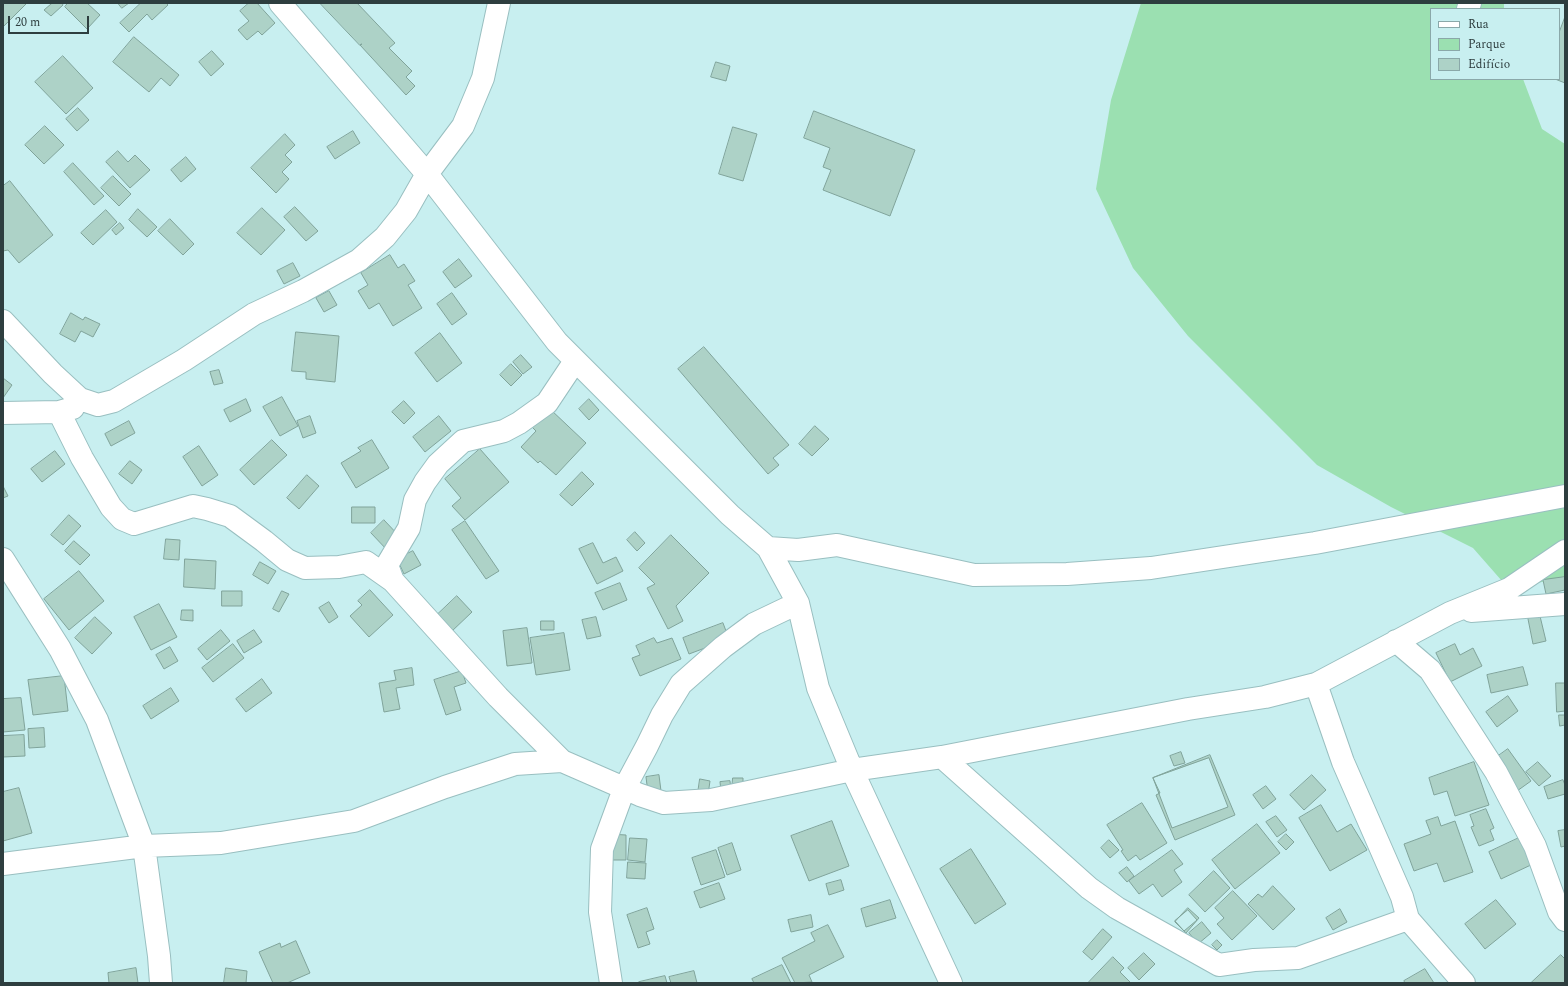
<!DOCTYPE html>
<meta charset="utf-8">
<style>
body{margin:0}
#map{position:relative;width:1568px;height:986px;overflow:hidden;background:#c8eff0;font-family:Spectral,serif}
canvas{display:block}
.frame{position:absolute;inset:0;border:4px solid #2e3e3f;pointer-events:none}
.legend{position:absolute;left:1430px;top:8px;width:130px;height:72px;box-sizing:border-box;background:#c8eff0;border:1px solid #8aa8a9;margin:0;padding:5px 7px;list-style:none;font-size:12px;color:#2e3e3f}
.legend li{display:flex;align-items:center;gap:8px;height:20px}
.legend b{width:20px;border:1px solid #8aa8a9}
.scale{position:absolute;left:8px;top:16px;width:81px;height:18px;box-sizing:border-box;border:2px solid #2e3e3f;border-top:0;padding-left:5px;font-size:12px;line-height:14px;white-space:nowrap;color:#2e3e3f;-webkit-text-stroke:3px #c8eff0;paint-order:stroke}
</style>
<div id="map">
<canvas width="1568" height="986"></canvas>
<div class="frame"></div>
<ul class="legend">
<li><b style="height:5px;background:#fff"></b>Rua</li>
<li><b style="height:11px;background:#9be0b1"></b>Parque</li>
<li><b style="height:11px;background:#add2c7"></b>Edifício</li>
</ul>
<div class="scale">20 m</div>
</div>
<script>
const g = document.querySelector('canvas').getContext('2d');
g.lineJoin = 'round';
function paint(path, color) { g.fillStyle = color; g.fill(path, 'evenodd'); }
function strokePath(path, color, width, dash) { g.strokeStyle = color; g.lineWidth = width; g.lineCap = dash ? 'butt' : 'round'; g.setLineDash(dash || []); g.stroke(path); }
paint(new Path2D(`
 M1141 3H1504V9H1431V79H1523L1542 129 1565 144V577L1509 589 1473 548 1391 507 1317 465 1188 336 1133 268 1096 189 1111 100Z`), '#9be0b1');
const building = new Path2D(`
 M3 3H27L3 27Z
 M49 3H62L63 5 51 16 44 10 51 4Z
 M68 3H87L100 15 87 29 65 7Z
 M118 3H129L122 8Z
 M141 3H166L168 5 152 20 147 14 129 32 120 23Z
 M249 3H257L275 23 262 35 258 31 247 40 238 30 249 21 240 11Z
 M320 3H357L395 43 389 48 412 71 406 77 415 86 406 95 360 45 362 44 360 45Z
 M1565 17V83L1555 79H1559V33Z
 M134 37 179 75 170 86 161 78 149 92 113 62Z
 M212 51 224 64 211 76 199 62Z
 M63 56 93 88 66 114 35 82Z
 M716 62 730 66 726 81 711 77Z
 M78 108 89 120 77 131 66 119Z
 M814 111 915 150 890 216 823 190 831 170 823 167 830 148 804 138Z
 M45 126 64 145 44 164 25 145Z
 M733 127 757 134 743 181 719 174Z
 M353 131 360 143 335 159 327 147Z
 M285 134 295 145 285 155 292 162 282 172 289 179 276 193 251 168Z
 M118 151 128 162 135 155 150 170 130 188 106 162Z
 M186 157 196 169 181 182 171 170Z
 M73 163 104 196 94 205 64 172Z
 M113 176 131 194 119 206 101 188Z
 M10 181 53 235 19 263 8 250 3 251V186Z
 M295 207 318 231 306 241 284 217Z
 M262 208 285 230 261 255 237 233Z
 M138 209 157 227 147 237 129 220Z
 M106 210 117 222 93 245 81 233Z
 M170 219 194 244 183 255 158 231Z
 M120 223 124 228 116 235 112 230Z
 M390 255 398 268 404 264 415 281 408 285 422 308 393 326 379 303 369 309 358 291 368 285 361 273Z
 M459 259 472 276 455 288 443 272Z
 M293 263 300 276 284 284 277 271Z
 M329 291 337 305 324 312 316 298Z
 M452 293 467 314 452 325 437 304Z
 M71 313 83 320 85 317 100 324 93 337 81 331 75 342 60 334Z
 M296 332 339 336 335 382 306 379V372L292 371Z
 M440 333 462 363 437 382 415 353Z
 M704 347 789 445 773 458 779 465 768 474 678 369Z
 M521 355 532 367 523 374 513 362Z
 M511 364 522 375 511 386 500 375Z
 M219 370 223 383 214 385 210 372Z
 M3 378 12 385 3 398Z
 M282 397 298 426 280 436 263 407Z
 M246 399 251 411 230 422 224 410Z
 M589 399 599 410 589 420 579 409Z
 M404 401 415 413 404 424 392 412Z
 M550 409 586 443 556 475 540 461 538 463 521 447 536 431 532 427Z
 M310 416 316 433 303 438 297 421Z
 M439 416 451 431 425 452 413 437Z
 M129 421 135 433 111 446 105 434Z
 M815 426 829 439 812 456 799 444Z
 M272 440 287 455 254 485 240 470Z
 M372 440 389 468 356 488 341 463 361 451 358 448Z
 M199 446 218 475 202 486 183 457Z
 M480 449 509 482 465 520 452 506 461 498 445 479Z
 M55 451 65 464 42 482 31 469Z
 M130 461 142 470 132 484 119 474Z
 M582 472 594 484 572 506 560 495Z
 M307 475 319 486 299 509 287 498Z
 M3 486 8 496 3 498Z
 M352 507H375V523H352Z
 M69 515 81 526 63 545 51 535Z
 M384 520 401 538 388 551 371 533Z
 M465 521 499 571 486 579 452 530Z
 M635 532 645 543 637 551 627 540Z
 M671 535 709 573 676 606 683 621 668 629 647 588 655 584 639 568Z
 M166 539 180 540 179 560 164 559Z
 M74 541 90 555 80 565 65 551Z
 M593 543 603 563 616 557 623 571 597 584 579 549Z
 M413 551 421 565 404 574 397 559Z
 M185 559 216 561 215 589 184 587Z
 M260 562 276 571 268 584 253 575Z
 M79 571 104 601 69 630 44 599Z
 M1565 577V590L1546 594 1543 580Z
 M620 583 627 600 603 610 595 593Z
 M370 590 393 615 369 637 350 616 362 605 358 601Z
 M222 591H242V606H222Z
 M282 591 289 594 279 612 273 609Z
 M457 596 472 612 451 632 436 616Z
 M329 602 338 617 329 623 319 608Z
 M159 604 177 637 151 650 134 617Z
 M182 610H193V621L181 620Z
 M1539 612 1546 641 1533 644 1527 614Z
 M95 617 112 633 92 654 75 638Z
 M596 617 601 636 587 639 582 620Z
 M541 621H554V630H541Z
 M723 623 729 639 689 654 683 638Z
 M527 628 532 663 507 666 503 631Z
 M221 630 230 641 207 660 198 649Z
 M254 630 262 642 244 653 237 641Z
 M564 633 570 670 536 675 530 638Z
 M654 638 657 643 672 638 681 659 640 676 632 658 640 655 636 646Z
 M233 644 244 658 213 682 202 668Z
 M1455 644 1460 655 1473 648 1482 666 1450 682 1436 653Z
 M170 647 178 661 164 669 156 655Z
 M1523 667 1528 685 1491 693 1487 675Z
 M412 668 414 685 396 688 400 709 384 712 379 683 396 680 394 671Z
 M462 671 466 683 454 687 461 710 446 715 434 680Z
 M64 676 68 711 33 715 28 680Z
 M262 679 272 693 246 712 236 699Z
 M1556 683H1565V711L1557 712Z
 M171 688 179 701 151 719 143 706Z
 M1508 696 1518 711 1497 727 1486 712Z
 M21 698 25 730 3 732V699Z
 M1559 715H1565V725L1560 726Z
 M44 728 45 747 29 748 28 729Z
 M24 735 25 756 3 757V736Z
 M1508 749 1531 781 1517 791 1494 759Z
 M1181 752 1185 763 1174 766 1170 756Z
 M1210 755 1235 815 1175 840 1156 795 1160 793 1153 778Z
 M1209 758 1228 807 1172 828 1153 778Z
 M1474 762 1489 805 1455 816 1447 791 1434 795 1429 778Z
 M1538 762 1551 776 1539 786 1526 772Z
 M659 775 661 791 648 793 646 777Z
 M1312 775 1326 790 1304 810 1290 795Z
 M733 778H743V790H732Z
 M700 779 710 781 708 795 698 793Z
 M1563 780 1565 785V794L1548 799 1544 787Z
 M730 781 731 790 721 791 720 782Z
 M1266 786 1276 799 1263 809 1253 795Z
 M19 788 32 833 3 841V792Z
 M1142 803 1167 843 1140 860 1136 855 1128 861 1121 851 1123 850 1107 825Z
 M1321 805 1337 832 1351 824 1367 850 1330 871 1299 818Z
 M1486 809 1494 828 1490 830 1494 840 1479 846 1471 827 1474 826 1470 815Z
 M1276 816 1287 830 1277 837 1266 822Z
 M1438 817 1441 826 1455 821 1473 872 1444 882 1437 863 1414 871 1404 844 1431 834 1426 821Z
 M832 821 849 866 809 881 791 836Z
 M1257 824 1280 853 1235 889 1212 860Z
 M1565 830V846L1561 847 1558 831Z
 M609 834 626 835V860H609Z
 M1286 834 1294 842 1286 850 1278 842Z
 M1521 837 1533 864 1501 879 1489 852Z
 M630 838 647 839 645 862 628 860Z
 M1109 840 1119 850 1110 858 1101 848Z
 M732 843 741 870 727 875 718 848Z
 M971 849 1006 904 975 924 940 869Z
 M716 850 725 877 701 885 692 858Z
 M1172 850 1183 864 1174 870 1182 882 1162 897 1153 884 1139 894 1129 881Z
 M628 862 646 863 645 879 627 878Z
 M1127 867 1134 876 1127 882 1119 873Z
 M1214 871 1230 888 1205 912 1189 895Z
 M841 880 844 890 829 895 826 884Z
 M719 883 725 899 700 908 694 892Z
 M1273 886 1295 909 1273 930 1248 904 1258 894 1262 897Z
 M1233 891 1257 916 1232 940 1217 924 1224 918 1215 908Z
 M890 900 896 918 866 927 861 909Z
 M1496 900 1516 924 1485 949 1465 924Z
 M647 908 654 929 646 932 650 944 638 948 627 915Z
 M1188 908 1199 918 1186 933 1175 922Z
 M1340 909 1347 922 1333 930 1326 918Z
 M1188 910 1197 920 1184 931 1175 921Z
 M811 915 813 927 791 932 788 920Z
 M1202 922 1211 933 1198 944 1189 933Z
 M828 925 844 957 809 975 812 982 795 983 782 958 815 941 811 933Z
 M1103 929 1112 937 1092 960 1083 952Z
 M1217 940 1222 945 1217 950 1212 945Z
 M296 941 310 973 287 983H273L259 952 280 943 281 947Z
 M1144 953 1155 964 1139 980 1128 968Z
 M1561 955 1565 959V983H1531Z
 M1113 957 1124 968 1120 972 1131 983H1088Z
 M782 965 791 983H754L752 979Z
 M136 968 138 983H109L108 973Z
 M226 968 247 971 246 983H224Z
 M1425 969 1434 983H1405L1404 981Z
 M694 971 697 983H671L669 977Z
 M665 976 667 983H640L639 982Z`);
paint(building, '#add2c7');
strokePath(building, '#80a39a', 1);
const minor = new Path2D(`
 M280 3 427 174 557 342 730 515 768 548 798 550 837 545 974 575 1067 574 1151 568 1315 543 1565 496
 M1468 9 1470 3
 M3 321 53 374 80 399 98 405 114 401 184 360 254 314 303 291 359 260 385 237 406 211 427 174 463 126 483 78 499 3
 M59 412 82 458 111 507 122 519 134 524 193 506 207 509 230 516 264 541 287 560 305 568 339 567 366 562 393 581 498 697 562 761
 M3 413 59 412 73 408
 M768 548 798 603 818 688 852 770 951 983
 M3 559 60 649 97 720 144 846 159 956 161 983
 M393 581 387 565 409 528 415 500 425 482 438 464 463 441 504 431 519 423 547 403 575 361
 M1471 611 1565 604
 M1396 641 1430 670 1496 772 1535 846 1559 912 1565 920
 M1316 684 1343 762 1402 897 1408 919 1464 983
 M942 757 1089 888 1117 908 1219 965 1254 960 1298 958 1408 919
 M3 864 144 846 221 843 354 821 445 787 515 764 562 761 640 795 664 803 711 800 852 770 942 757 1188 709 1265 697 1316 684 1450 613 1509 589 1565 551
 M611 983 600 912 602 849 624 789 647 746 662 715 681 684 723 647 754 624 798 603`);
strokePath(minor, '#99bfc0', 24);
strokePath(minor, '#fff', 22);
</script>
